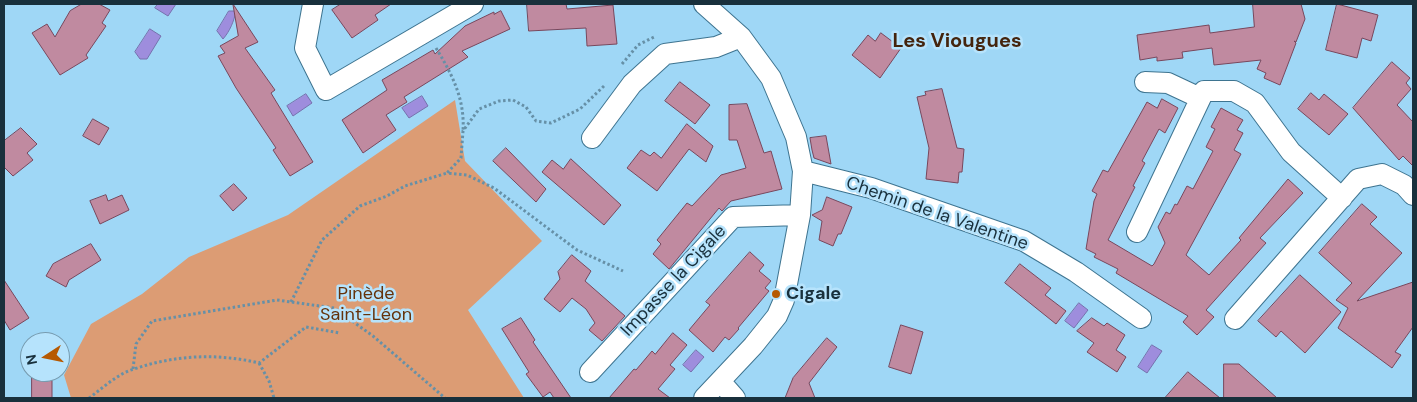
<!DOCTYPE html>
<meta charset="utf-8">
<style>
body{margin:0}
#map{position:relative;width:1417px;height:402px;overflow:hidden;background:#9fd7f6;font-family:"DM Sans",sans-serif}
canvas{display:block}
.frame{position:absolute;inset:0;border:5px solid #19303c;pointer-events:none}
.north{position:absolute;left:20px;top:332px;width:50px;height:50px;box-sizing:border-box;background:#b6e3fc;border:1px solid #779baf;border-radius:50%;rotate:259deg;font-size:14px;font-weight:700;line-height:20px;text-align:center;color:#19303c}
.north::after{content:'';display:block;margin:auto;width:18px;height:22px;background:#b65901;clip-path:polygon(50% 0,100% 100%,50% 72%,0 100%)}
</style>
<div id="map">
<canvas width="1417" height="402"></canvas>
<div class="frame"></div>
<div class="north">N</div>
</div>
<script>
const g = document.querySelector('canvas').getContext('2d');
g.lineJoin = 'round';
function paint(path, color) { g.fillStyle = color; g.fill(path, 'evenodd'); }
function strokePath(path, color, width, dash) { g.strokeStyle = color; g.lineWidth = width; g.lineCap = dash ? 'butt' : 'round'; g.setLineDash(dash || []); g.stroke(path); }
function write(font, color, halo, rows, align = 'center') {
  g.font = font + ' "DM Sans",sans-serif'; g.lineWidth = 5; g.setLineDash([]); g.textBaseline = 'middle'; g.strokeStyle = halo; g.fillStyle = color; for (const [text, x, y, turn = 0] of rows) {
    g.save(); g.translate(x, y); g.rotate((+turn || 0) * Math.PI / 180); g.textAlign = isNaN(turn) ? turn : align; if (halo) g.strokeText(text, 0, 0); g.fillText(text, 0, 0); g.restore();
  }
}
paint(new Path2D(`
 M455 100 465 161 542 241 468 310 524 398H71L64 375 91 324 142 294 189 257 288 215Z`), '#dc9c74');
const water = new Path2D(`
 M158 4H176L168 16 155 8Z
 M229 11H236C234 21 230 31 223 39L217 31Z
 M150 29 161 36 147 59H140L135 52Z
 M306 94 312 103 293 116 287 106Z
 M422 96 428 106 409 118 402 108Z
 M1079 303 1088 310 1074 328 1065 321Z
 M1152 345 1162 351 1147 373 1138 367Z
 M696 350 704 357 691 372 683 365Z`);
paint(water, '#9e8ddd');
strokePath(water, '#7671ad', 1);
const building = new Path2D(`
 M82 4H99L110 10 102 23 106 26 86 55 88 58 60 75 32 33 47 24 55 37 70 11Z
 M233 4 258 42 245 48 275 90 271 93 277 103 313 162 290 176 273 150 276 148 236 88 218 56 225 53 220 46 238 36Z
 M341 4H391L375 15 378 20 352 38 332 10Z
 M527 4H566L567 9 613 5 617 44 587 46 586 28 529 31Z
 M1253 4H1301L1305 19 1296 42 1294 41 1296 43 1280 85 1264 78 1266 73 1257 69 1261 60 1214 65 1212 48 1182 52 1183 58 1157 61V57L1140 60 1137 35 1209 25 1210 33 1254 27Z
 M1337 4 1378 15 1371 41 1362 38 1357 58 1326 50Z
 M501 11 510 29 462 51 468 57 404 97 407 102 386 115 396 130 363 153 342 120 387 90 382 80 433 50 435 54 465 26 494 12V14Z
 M881 33 901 48 880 78 852 55 868 35 875 41Z
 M1392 62 1410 78 1406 83 1411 89 1397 105 1413 122V166L1403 156 1399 160 1353 108Z
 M680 82 710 105 695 124 665 101Z
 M942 89 957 148 964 149 962 172H959L958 183 926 179 929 148 917 97 926 95 925 92Z
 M1311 93 1319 100 1324 94 1348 114 1329 135 1298 109Z
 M1162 99 1178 108 1165 133 1159 129 1142 161 1145 163 1133 186 1135 187 1108 240 1152 266 1154 264 1165 243 1158 227 1166 212 1170 214 1175 204 1177 205 1187 186 1193 189 1213 151 1206 147 1215 129 1211 127 1221 108 1243 120 1237 130 1243 133 1234 150 1241 154 1186 255 1209 275 1241 240 1239 238 1288 179 1303 193 1260 238 1266 243 1206 310 1214 317 1197 335 1183 322 1188 316 1116 273 1118 269 1094 257 1096 254 1086 249 1094 201 1097 194 1092 191 1103 170 1108 172 1147 102 1157 108Z
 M747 104 764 153 771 151 782 189 731 201 722 211 719 208 669 269 653 254 661 244 657 240 687 203 692 206 721 175 746 168 737 140H729V105Z
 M93 119 109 128 99 145 83 136Z
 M687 124 713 146 706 162 689 149 657 191 627 168 641 150 650 156 654 152 661 158Z
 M21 128 37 144 27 153 33 160 13 176 4 167V141Z
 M826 136 831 164 814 158 812 150 810 138Z
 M506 148 546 189 536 202 493 161Z
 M571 159 621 205 604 225 542 172 552 160 563 169Z
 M234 184 247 198 233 211 220 196Z
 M106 195 108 201 122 195 129 210 100 224 90 201Z
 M827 197 852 207 841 234H838L833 246 819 240 822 221 812 215 822 210Z
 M1362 204 1377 217 1370 224 1402 253 1357 301 1413 282V327L1395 352 1401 355 1392 368 1338 328 1348 308 1336 300 1352 283 1319 253Z
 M91 244 101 260 69 280 66 287 46 276 53 264Z
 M750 252 764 265 759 271 771 281 765 288 769 291 738 328 739 329 729 340 725 337 713 352 689 330 710 305 706 302Z
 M572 255 591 271 585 281 625 316 602 341 589 330 595 323 586 309 572 298 560 312 544 299 560 279 558 272Z
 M1020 264 1051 288 1045 295 1066 311 1056 324 1005 283Z
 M1300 275 1341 312 1305 353 1281 331 1276 337 1258 321Z
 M4 280 29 318 10 330 4 320Z
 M521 318 535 340 533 342 571 398H554L550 392 543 397 526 374 529 372 502 329Z
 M1092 318 1104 326 1107 323 1125 335 1116 350 1126 357 1117 372 1087 352 1094 343 1077 331Z
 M901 325 923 332 911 374 889 367Z
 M673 333 687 345 670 365 675 369 658 389 670 398H609L634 369 636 370 652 351 655 354Z
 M827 338 837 347 809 383 815 398H785L793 378Z
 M1224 364H1239L1277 398H1224Z
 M1188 372 1220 398H1165Z
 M32 373H52V398H32Z`);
paint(building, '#c08aa0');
strokePath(building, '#78475c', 1);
const minor = new Path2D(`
 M313 4 305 48 326 90 473 4
 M1145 82 1168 83 1200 98
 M592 138 632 84 665 54 716 47 741 37
 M803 171 871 188 1024 241 1076 272 1141 318
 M1137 232 1204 91H1234L1255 103 1291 152 1342 198
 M1235 319 1358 179 1382 174 1404 185 1413 195
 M590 372 733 217 800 215
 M720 381 735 398
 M704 398 753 346 777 316 784 300 800 215 803 171 796 137 771 78 741 37 704 4`);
strokePath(minor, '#3e7490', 22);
strokePath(new Path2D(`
 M436 48C452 74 465 99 463 131
 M622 64 638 45 654 37
 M604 86 580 109 551 123 536 121 526 107 513 100 499 101 479 109 463 131 461 158 447 173 467 175 494 188 577 250 623 271
 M291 302 322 240 360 206 387 196 405 186 447 173
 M259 363 269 381 274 398
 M133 369 136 344 152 321 277 300 334 308 373 336 445 398
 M89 398C103 388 117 374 134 369 175 355 217 353 259 363L306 327 340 333`), '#6690a7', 3, [2.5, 2.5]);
strokePath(minor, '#fff', 20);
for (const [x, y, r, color] of [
 [776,294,5,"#b65901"]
]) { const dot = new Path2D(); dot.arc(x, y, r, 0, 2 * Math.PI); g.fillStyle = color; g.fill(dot); strokePath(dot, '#b6e3fc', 2); }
write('18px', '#19303c', '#b6e3fc', [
 ["Chemin de la Valentine",937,214,19],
 ["Impasse la Cigale",674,281,-47]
]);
write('18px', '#65320a', '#b6e3fc', [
 ["Pinède",366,294],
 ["Saint-Léon",366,315]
]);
write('bold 18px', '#19303c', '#b6e3fc', [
 ["Cigale",786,294]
], 'left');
write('bold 20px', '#44240d', '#b6e3fc', [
 ["Les Viougues",957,42]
]);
</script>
